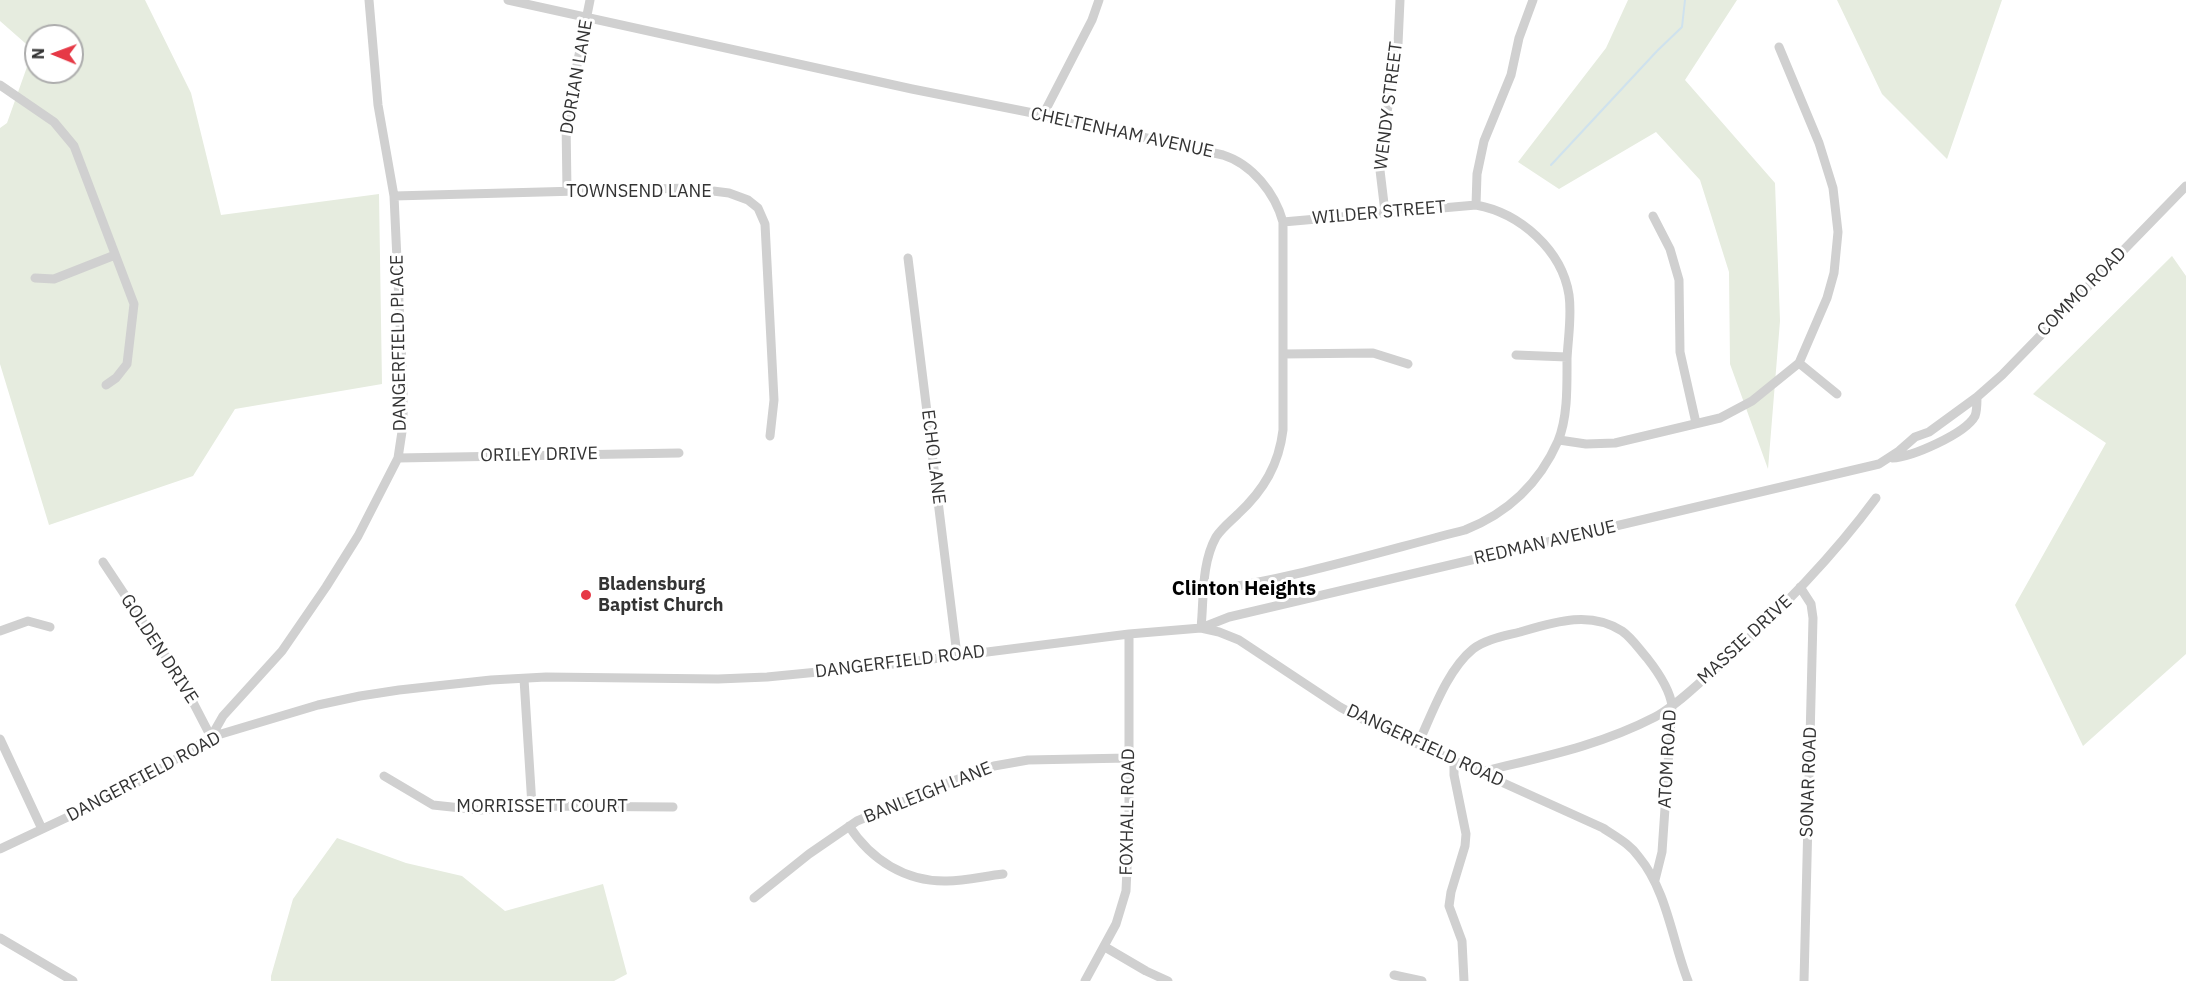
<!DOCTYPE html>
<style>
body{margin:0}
#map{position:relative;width:2186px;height:981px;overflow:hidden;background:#fff;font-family:"IBM Plex Sans",sans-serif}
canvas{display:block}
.north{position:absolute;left:24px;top:24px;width:60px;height:60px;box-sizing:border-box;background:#fff;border:2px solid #adadad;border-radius:50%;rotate:271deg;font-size:16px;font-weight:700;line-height:24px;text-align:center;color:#333}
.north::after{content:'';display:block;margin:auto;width:21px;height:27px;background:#e63946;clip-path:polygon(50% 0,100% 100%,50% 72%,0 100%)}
</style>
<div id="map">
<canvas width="2186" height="981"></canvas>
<div class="north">N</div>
</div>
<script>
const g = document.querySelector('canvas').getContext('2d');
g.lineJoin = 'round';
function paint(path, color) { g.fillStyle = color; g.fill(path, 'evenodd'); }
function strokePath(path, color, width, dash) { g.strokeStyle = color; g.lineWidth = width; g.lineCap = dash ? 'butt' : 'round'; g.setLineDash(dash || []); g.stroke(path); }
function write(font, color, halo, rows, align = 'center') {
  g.font = font + ' "IBM Plex Sans",sans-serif'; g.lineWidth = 6; g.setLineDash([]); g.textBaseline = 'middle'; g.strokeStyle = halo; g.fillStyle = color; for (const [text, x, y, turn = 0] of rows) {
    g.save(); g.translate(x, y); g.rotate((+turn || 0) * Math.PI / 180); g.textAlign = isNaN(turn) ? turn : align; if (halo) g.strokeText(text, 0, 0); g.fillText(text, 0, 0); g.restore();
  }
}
paint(new Path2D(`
 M0 0H145L191 93 221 215 379 194 382 384 235 409 193 476 49 525 0 364V128L7 123 33 50 0 21ZM36 36H72V72H36Z
 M1628 0H1737L1685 80 1775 183 1780 321 1768 469 1730 364 1729 272 1700 180 1656 132 1559 189 1518 162 1606 48Z
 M1837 0H2002L1947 159 1882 94Z
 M2172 256 2186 276V654L2083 746 2015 605 2106 443 2033 394Z
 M337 838 406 863 462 876 505 911 603 884 627 974 614 981H271V976L293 899Z`), '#e6ecdf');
strokePath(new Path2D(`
 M1551 165 1657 51 1682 27 1685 0`), '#cfe2ee', 2);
strokePath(new Path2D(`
 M508 0 912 89 1043 115 1223 155C1252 164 1275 193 1283 222V430C1279 464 1264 490 1238 514 1231 521 1222 528 1216 537 1201 564 1204 599 1201 628L1229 617 1879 464 1899 451 1915 437 1929 432 1977 397 2002 375 2186 186
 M0 85 54 122 74 146 134 304 127 364 116 378 106 385
 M1043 115 1092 20 1099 0
 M567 191 566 120 590 0
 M394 196 689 188 729 193 748 200 758 208 765 224 774 400 770 436
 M1476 205 1477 174 1484 141 1511 75 1519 38 1533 0
 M1385 212 1379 162 1398 44 1400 0
 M1653 216 1670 249 1679 280 1680 352 1696 423
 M908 258 957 655
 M35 278 54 279 115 255
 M1283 354 1373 353 1408 364
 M1516 355 1567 357
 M1799 363 1837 394
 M1559 440 1586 444 1615 443 1720 418 1752 401 1799 363 1827 298 1834 273 1838 232 1833 188 1819 143 1779 47
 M398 458 679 453
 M1892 458C1912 457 1965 434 1975 416 1977 411 1977 402 1977 397
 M103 562 182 681 211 737
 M1800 587 1811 604 1813 618 1804 981
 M1205 591C1293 579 1379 552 1465 530 1508 513 1539 484 1558 441 1568 417 1567 385 1567 359 1568 338 1572 316 1569 295 1562 250 1520 213 1476 205L1283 222
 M0 631 28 621 50 627
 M524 679 532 806
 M211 737 223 716 282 651 326 587 358 536 398 458 403 425V387L394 196 378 105 369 0
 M0 739 42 829
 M1418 744C1432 714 1447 670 1473 649 1486 639 1505 636 1520 632 1554 622 1590 610 1622 631 1632 638 1639 649 1647 658 1658 672 1670 689 1672 706L1662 852 1655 880
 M1454 760V775L1466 834 1465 846 1451 892 1449 906 1462 941 1464 981
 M1481 772C1542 757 1599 746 1655 717 1677 705 1694 687 1713 671 1772 619 1829 562 1876 498
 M384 776 433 805 480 810 532 806 673 807
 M849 826C871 860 906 882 947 881 965 881 985 876 1003 874
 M0 849 106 799 149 776 211 737 318 705 360 696 399 690 491 680 546 677 718 679 767 677 869 667 1129 634 1201 628 1219 632 1239 640 1340 707 1362 719 1603 828C1616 837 1630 844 1639 857 1667 891 1672 940 1688 981
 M754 898 809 854 857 821 953 781 994 766 1028 760 1128 758
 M0 938 73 981
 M1105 947 1146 971 1168 981
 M1394 975 1422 981
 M1085 981 1116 924 1126 891 1129 822V634`), '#d0d0d0', 9);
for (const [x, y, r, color] of [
 [586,595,6,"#e63946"]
]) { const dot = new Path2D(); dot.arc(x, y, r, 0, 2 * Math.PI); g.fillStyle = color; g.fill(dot); strokePath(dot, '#fff', 2); }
write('18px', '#333', '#fff', [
 ["DORIAN LANE",577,77,-80],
 ["WENDY STREET",1389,106,-83],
 ["CHELTENHAM AVENUE",1122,133,12],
 ["TOWNSEND LANE",639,192],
 ["WILDER STREET",1379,213,-5],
 ["COMMO ROAD",2082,292,-45],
 ["DANGERFIELD PLACE",399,343,-91],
 ["ORILEY DRIVE",539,455,-1],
 ["ECHO LANE",933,457,83],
 ["REDMAN AVENUE",1545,543,-13],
 ["MASSIE DRIVE",1745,640,-43],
 ["GOLDEN DRIVE",159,649,57],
 ["DANGERFIELD ROAD",900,662,-7],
 ["DANGERFIELD ROAD",1425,746,25],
 ["ATOM ROAD",1668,759,-87],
 ["DANGERFIELD ROAD",144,777,-28],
 ["SONAR ROAD",1809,782,-88],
 ["BANLEIGH LANE",928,793,-22],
 ["MORRISSETT COURT",542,807],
 ["FOXHALL ROAD",1128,812,-89]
]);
write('bold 18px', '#333', '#fff', [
 ["Bladensburg",598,585],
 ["Baptist Church",598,606]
], 'left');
write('bold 20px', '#000', '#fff', [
 ["Clinton Heights",1244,589]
]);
</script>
